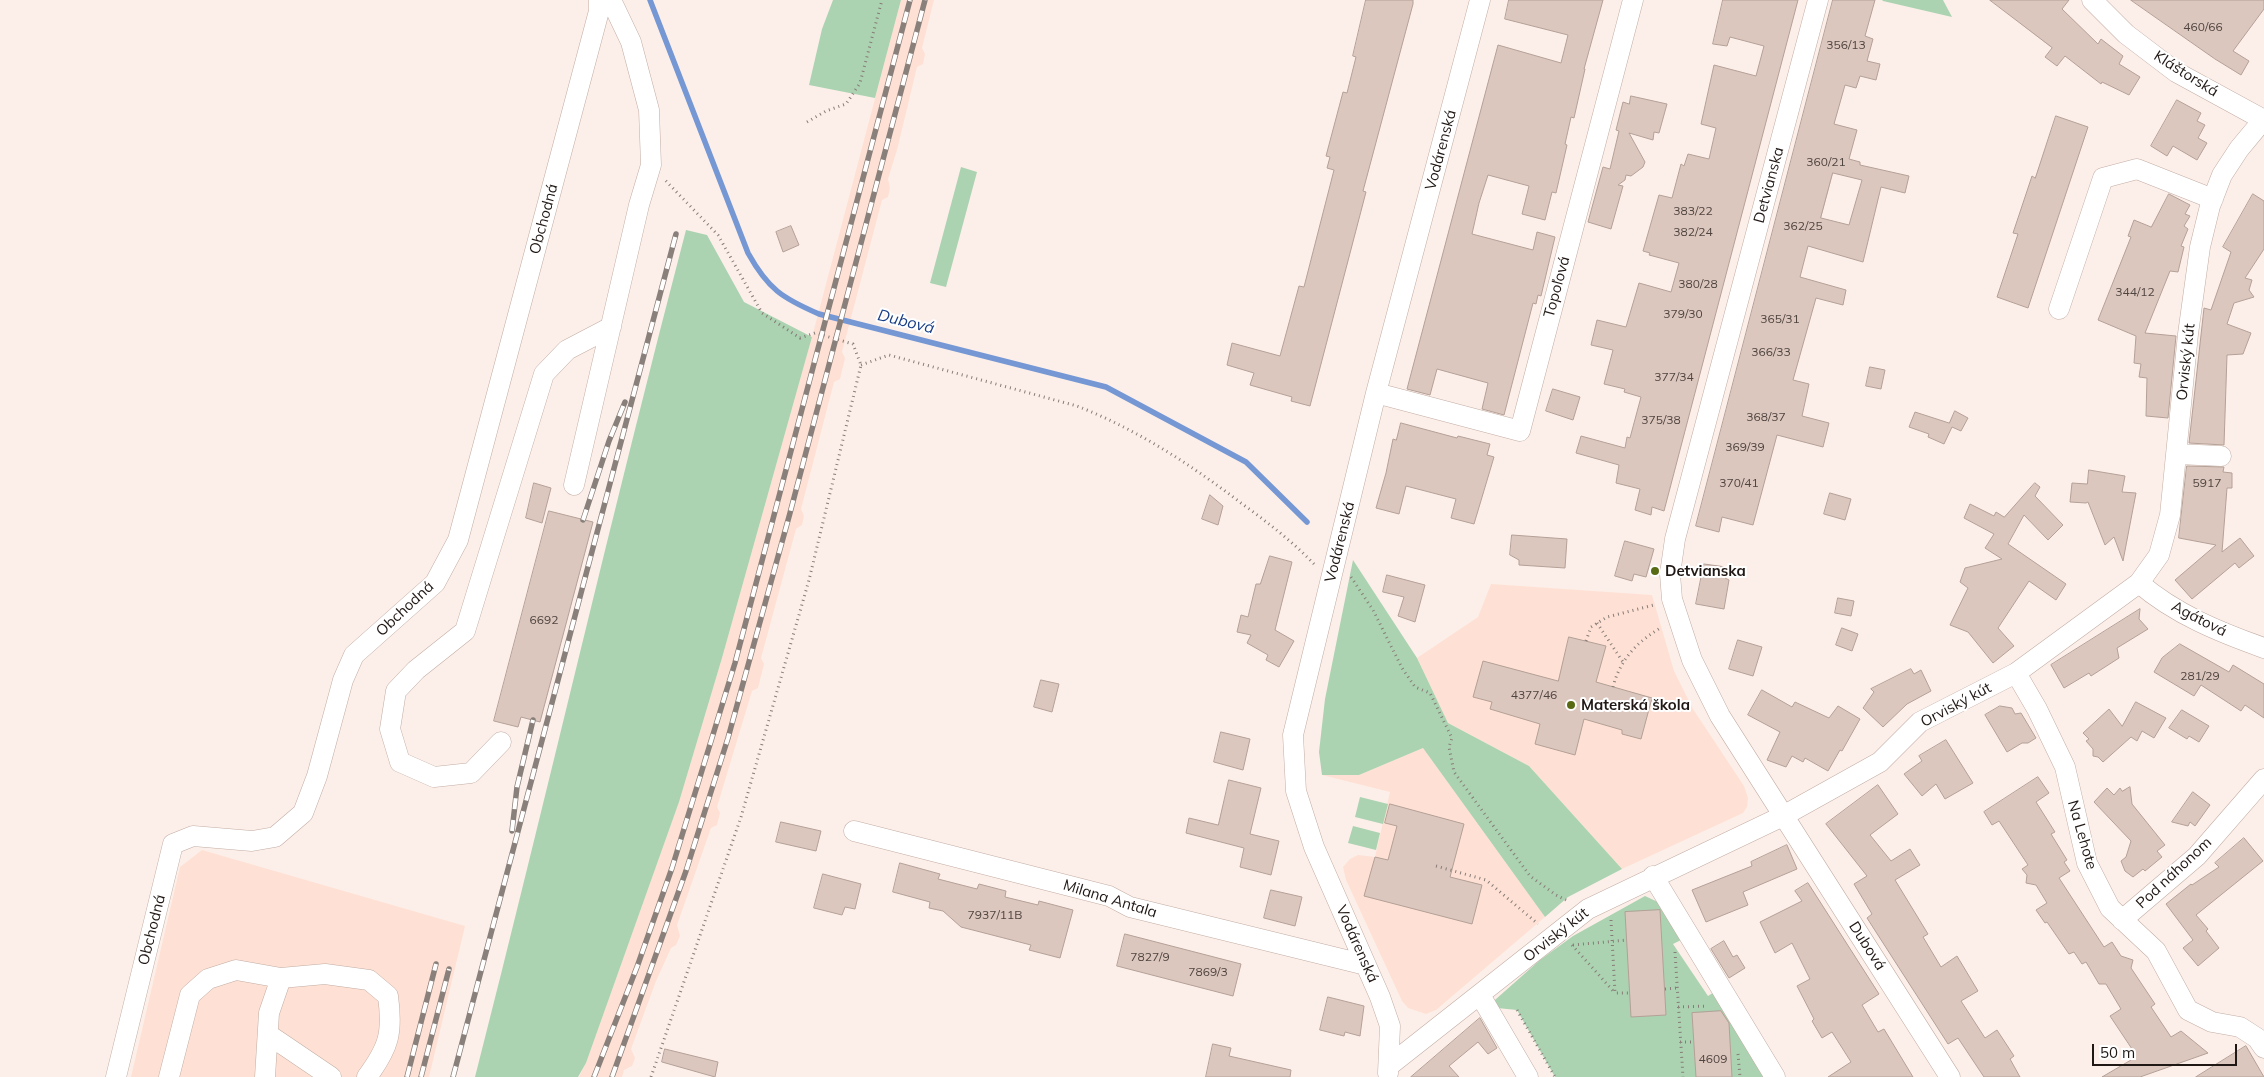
<!DOCTYPE html>
<meta charset="utf-8">
<style>
body{margin:0}
#map{position:relative;width:2264px;height:1077px;overflow:hidden;background:#fcefe9;font-family:Mulish,sans-serif}
canvas{display:block}
.scale{position:absolute;left:2092px;top:1044px;width:145px;height:22px;box-sizing:border-box;border:2px solid #201815;border-top:0;padding-left:6px;font-size:15px;line-height:18px;white-space:nowrap;color:#201815;-webkit-text-stroke:4px #fff;paint-order:stroke}
</style>
<div id="map">
<canvas width="2264" height="1077"></canvas>
<div class="scale">50 m</div>
</div>
<script>
const g = document.querySelector('canvas').getContext('2d');
g.lineJoin = 'round';
function paint(path, color) { g.fillStyle = color; g.fill(path, 'evenodd'); }
function strokePath(path, color, width, dash) { g.strokeStyle = color; g.lineWidth = width; g.lineCap = dash ? 'butt' : 'round'; g.setLineDash(dash || []); g.stroke(path); }
function write(font, color, halo, rows, align = 'center') {
  g.font = font + ' Mulish,sans-serif'; g.lineWidth = 4; g.setLineDash([]); g.textBaseline = 'middle'; g.strokeStyle = halo; g.fillStyle = color; for (const [text, x, y, turn = 0] of rows) {
    g.save(); g.translate(x, y); g.rotate((+turn || 0) * Math.PI / 180); g.textAlign = isNaN(turn) ? turn : align; if (halo) g.strokeText(text, 0, 0); g.fillText(text, 0, 0); g.restore();
  }
}
paint(new Path2D(`
 M901 0H934L922 48 925 54 923 64 917 67 897 150 888 179 890 188 888 197 882 200 842 352 845 358 840 379 834 382 801 509 804 516 802 525 796 529 761 658 764 664 758 688 752 691 717 807 720 813 717 825 711 828 677 925 680 936 676 945 671 948 656 981 631 1049 635 1058 632 1066 624 1070 622 1077H579L586 1063 679 802 722 658 812 337Z
 M1491 584 1652 595 1674 671 1693 709 1744 786 1748 798 1747 807 1743 813 1622 869 1529 766 1448 723 1417 658 1478 617Z
 M1423 748 1545 917 1436 1010 1426 1014 1408 1008 1402 1001 1346 880 1343 867 1350 859 1358 855 1375 857 1390 792 1322 775H1359Z
 M202 850 465 926 429 1077H131L180 867Z`), '#fee1d4');
paint(new Path2D(`
 M833 0H901L875 98 809 85 822 29Z
 M1882 0H1943L1952 17 1883 1Z
 M961 167 977 172 946 287 930 283Z
 M686 230 707 235 744 302 812 337 722 658 679 802 586 1063 578 1077H475C547 795 612 512 686 230Z
 M1353 560 1417 658 1448 723 1529 766 1622 869 1568 897 1545 917 1423 748 1359 775H1322L1319 752 1325 699Z
 M1360 797 1388 804 1383 824 1355 817Z
 M1353 826 1380 833 1376 850 1348 843Z
 M1645 896 1662 904 1685 938 1673 944 1708 996 1719 989 1770 1077H1555L1517 1010 1487 1007 1540 960 1573 936Z`), '#abd3b1');
strokePath(new Path2D(`
 M650 0 748 253C768 289 782 298 819 314L1106 387 1246 462 1307 522`), '#7597d4', 5.5);
const building = new Path2D(`
 M1366 0H1413V4L1363 191 1366 192 1310 406 1291 401 1292 397 1250 385 1254 373 1227 365 1232 343 1280 356 1299 286 1304 287 1334 170 1327 168 1330 157 1326 156 1343 92 1347 93 1356 57 1353 56Z
 M1509 0H1603L1584 69H1585L1574 118 1571 117 1565 144 1567 145 1556 193 1552 192 1545 220 1522 214 1529 186 1488 175 1479 203 1472 234 1533 250 1537 232 1555 237 1541 296 1538 295 1536 304 1533 303 1504 415 1482 409 1488 383 1437 369 1430 395 1407 389 1498 45 1561 63 1568 35 1505 19Z
 M1723 0H1798L1664 511 1652 507 1651 515 1635 510 1640 489 1616 483 1619 465 1576 453 1581 436 1625 448 1627 437 1630 438 1641 397 1624 392 1625 389 1604 384 1613 350 1591 345 1597 320 1626 327 1639 283 1671 292 1679 263 1649 255 1650 253 1643 251 1659 195 1672 198 1681 164 1684 166 1688 154 1709 159 1716 128 1701 124 1714 65 1756 76 1764 46 1730 37 1727 46 1713 44Z
 M1833 0H1875L1865 36 1873 39 1867 61 1880 64 1876 80 1860 76 1856 88 1845 85 1834 124 1857 130 1849 159 1860 162V165L1909 176 1905 193 1881 187 1863 262 1808 246 1800 277 1846 290 1843 305 1816 298 1793 380 1809 384 1802 416 1829 423 1823 447 1777 435 1753 525 1722 517 1719 532 1696 526ZM1833 173 1862 180 1849 225 1821 218Z
 M1990 0H2069L2062 9 2098 44 2101 39 2123 56 2119 64 2140 77 2129 95 2102 82 2101 84 2065 56 2057 66 2045 57 2052 48Z
 M2131 0H2264V9L2233 51 2249 61 2241 75 2215 59Z
 M1631 96 1667 104 1659 133 1654 132 1653 140 1629 133 1645 162 1643 167 1631 176 1626 175 1625 180 1618 185 1623 186 1611 229 1588 222 1603 167 1610 169 1619 131 1616 130 1623 102 1629 104Z
 M2177 100 2201 113 2197 121 2205 125 2198 138 2207 143 2197 160 2173 146 2167 156 2151 146Z
 M2056 116 2088 127 2028 308 1997 297 2018 234 2013 233 2032 176 2035 178Z
 M2169 194 2190 205 2185 214 2190 216 2184 226 2188 229 2181 246 2184 247 2178 272 2170 271 2145 333 2176 336 2168 418 2146 416 2147 378 2139 377 2141 364 2134 363 2136 336 2098 320 2131 237 2128 236 2134 220 2151 227Z
 M2253 194 2264 201V249L2245 278 2252 280 2249 290 2254 297 2234 303 2227 324 2251 333 2243 354 2227 355 2224 445 2189 443 2204 308 2211 310 2231 252 2223 247Z
 M791 226 799 245 783 252 776 232Z
 M1870 367 1885 370 1881 389 1866 386Z
 M1553 389 1580 397 1573 420 1546 411Z
 M1955 411 1968 418 1961 431 1952 427 1944 444 1928 437 1929 434 1909 427 1915 412 1949 423Z
 M1401 423 1457 438 1458 436 1490 444 1487 455 1494 457 1474 524 1451 518 1456 499 1406 486 1399 514 1376 508 1386 473 1393 439 1396 440Z
 M2187 466 2224 467 2223 472 2232 473V488H2227L2222 552 2240 538 2254 556 2239 568 2235 563 2192 599 2175 580 2216 545 2179 538Z
 M2089 470 2125 476 2122 492 2136 493 2123 561 2114 537 2105 545 2088 502 2086 503 2070 502 2072 483 2087 484Z
 M534 483 551 488 542 523 526 518Z
 M2035 483 2040 487 2035 496 2063 525 2048 540 2024 515 2008 544 2066 584 2056 600 2029 581 1998 628 2014 646 1993 663 1968 632 1950 625 1968 588 1960 582 1965 568 2002 559 1985 548 1994 534 1964 518 1970 504 1994 516 1996 512 2004 517Z
 M1830 493 1851 499 1845 520 1824 514Z
 M1210 495 1223 506 1218 525 1202 519Z
 M549 511 593 522 540 722 521 717 518 727 494 721Z
 M1512 535 1567 539 1565 568 1519 565V560L1510 555Z
 M1625 541 1654 549 1646 577 1634 574 1632 581 1615 576Z
 M1270 556 1292 562 1275 630 1294 641 1279 667 1266 660 1268 655 1247 643 1251 635 1237 632 1241 615 1248 617 1256 584H1260Z
 M1704 564 1726 567 1725 578 1729 580 1724 609 1696 604Z
 M1387 575 1425 585 1415 622 1398 616 1404 597 1383 592Z
 M1838 598 1854 601 1851 616 1835 613Z
 M2140 609 2139 619 2148 629 2117 648 2119 658 2091 676 2089 673 2064 688 2051 665Z
 M1842 628 1858 634 1852 651 1836 645Z
 M1569 637 1606 646 1596 682 1652 698 1641 739 1622 734V730L1584 719 1575 755 1535 744 1540 724 1490 709 1492 702 1473 697 1483 661 1558 681Z
 M1738 640 1762 647 1753 676 1729 669Z
 M2180 644 2229 672 2233 665 2264 684V718L2245 705 2241 711 2201 685 2194 696 2154 672 2162 658Z
 M1911 669 1914 674 1921 670 1931 691 1907 704 1883 727 1863 708 1874 692 1871 689Z
 M1041 680 1059 684 1052 712 1034 707Z
 M1762 690 1792 707 1795 702 1829 718 1838 706 1860 719 1842 751 1840 750 1828 771 1805 758 1803 762 1792 756 1786 767 1767 760 1780 732 1748 715Z
 M2136 702 2166 718 2154 738 2142 731 2137 741 2131 737 2103 762 2098 757 2093 756V749L2086 741 2089 739 2083 733 2109 709 2122 726Z
 M2000 706 2012 708 2015 714 2021 713 2036 738 2028 743H2022L2007 752 1985 715Z
 M2182 710 2209 726 2199 742 2189 736 2187 739 2169 728Z
 M1221 732 1250 739 1243 770 1214 762Z
 M1946 740 1973 783 1945 799 1936 784 1922 796 1904 774 1922 761 1919 756Z
 M2038 777 2049 793 2036 802 2055 832 2051 834 2067 860 2064 862 2070 871 2059 878 2104 947 2112 942 2121 956 2133 960 2131 968 2155 1004 2151 1007 2171 1037 2181 1031 2208 1053 2140 1077H2102L2131 1060 2127 1053 2132 1049 2110 1016 2121 1009 2106 984H2099L2086 962 2082 964 2074 952 2069 954 2047 922 2045 923 2036 910 2047 903 2036 885 2026 883 2027 875 2022 869 2028 865 1999 821 1992 825 1984 812Z
 M1229 780 1261 788 1250 834 1279 841 1271 875 1240 867 1244 848 1186 833 1189 818 1218 825Z
 M1878 785 1898 814 1870 835 1891 861 1910 849 1920 865 1895 880 1928 934 1923 937 1941 967 1957 956 1978 991 1961 1001 1985 1038 1997 1030 2014 1056 2010 1059 2020 1077H1984L1958 1038 1948 1044 1867 918 1872 914 1854 884 1867 876 1826 824Z
 M2130 787 2132 804 2165 845 2157 851 2162 857 2145 871 2143 869 2133 877 2125 871 2121 861 2126 857 2131 841 2094 802 2107 788 2114 795 2120 788 2122 791Z
 M2193 792 2210 805 2195 826 2190 822 2188 826 2172 822Z
 M1390 804 1464 824 1450 877 1482 885 1472 924 1364 896 1375 857 1388 860 1397 826 1385 823Z
 M781 822 821 831 816 851 776 842Z
 M2244 838 2263 861 2196 915 2208 929 2206 931 2219 948 2198 966 2183 948 2193 940 2166 904 2191 884 2192 885 2219 867 2215 863Z
 M1787 845 1797 869 1743 892 1748 905 1706 922 1692 890 1752 866 1751 862Z
 M900 863 940 874 938 879 977 889 979 884 1006 891 1005 897 1038 905 1039 901 1073 910 1060 958 1029 950 1031 945 961 927 943 911 929 908 930 902 893 892Z
 M823 874 861 884 855 909 845 907 842 915 814 908Z
 M1808 883 1879 994 1862 1005 1878 1032 1884 1029 1913 1077H1828L1851 1062 1832 1032 1822 1038 1812 1021 1814 1019 1797 986 1810 979 1792 943 1775 953 1760 922 1802 901 1795 891Z
 M1271 890 1302 897 1295 926 1264 918Z
 M1660 910 1666 1015 1631 1017 1625 912Z
 M1125 934 1241 964 1233 996 1117 966Z
 M1724 941 1733 957 1737 955 1745 968 1729 978 1711 949Z
 M1328 997 1364 1006 1360 1036 1345 1032 1344 1036 1320 1030Z
 M1721 1011 1729 1023 1732 1077H1696L1692 1013Z
 M1480 1018 1497 1048 1488 1054 1478 1042 1449 1066 1459 1077H1411Z
 M1213 1044 1231 1048 1229 1056 1291 1070 1290 1077H1206Z
 M2246 1046 2264 1077H2196Z
 M665 1049 718 1062 715 1077 662 1062Z`);
paint(building, '#dcc7be');
strokePath(building, '#b4a097', 1);
const minor = new Path2D(`
 M1818 0 1675 539 1670 574 1672 599 1692 660 1720 716 1950 1077
 M2092 0 2126 34 2176 72 2264 120
 M2059 309 2103 178 2137 169 2213 199
 M1376 393 1520 431 1633 0
 M2177 454 2221 456
 M574 485 639 205 651 165 649 110 631 42 611 0
 M2139 583C2175 614 2219 632 2264 648
 M2016 673 2037 709 2065 767 2087 863 2110 908 2156 951 2188 1010 2212 1022 2240 1027 2257 1038 2264 1048
 M501 742 471 773 434 777 400 762 390 729 396 691 416 670 465 631 544 374 567 350 611 327
 M854 831 1109 896 1130 907 1366 965
 M1653 876 1775 1077
 M2122 920 2197 856 2264 779
 M1480 995 1528 1077
 M269 1035 331 1077
 M1390 1065 1588 909 1783 816 1880 762 1920 722 2016 673 2139 583 2159 555 2170 515 2188 334 2200 247 2210 206 2222 175 2239 149 2264 119
 M1388 1073 1390 1026 1380 997 1314 847 1296 791 1293 735 1376 393 1480 0
 M116 1077 173 844 193 836 252 841 275 837 303 813 317 776 343 680 354 655 435 583 458 540 599 11V0
 M169 1077 190 995 208 979 236 970 281 978
 M265 1077 269 1013 281 978 325 974 369 980 388 996C393 1033 389 1047 367 1077`);
strokePath(minor, '#c2ada4', 21);
strokePath(new Path2D(`
 M807 122 826 111 846 104 860 83 882 0
 M861 365 889 355 1077 406C1136 429 1190 464 1241 503 1267 522 1292 541 1314 564
 M1351 577 1373 610 1402 668 1415 687 1430 693 1452 738 1449 747 1454 772 1530 876 1556 895 1568 901
 M1597 623 1623 662
 M1586 641 1591 627 1607 617 1654 605
 M1613 687C1620 659 1638 641 1662 627
 M1436 866 1486 880 1538 924
 M1611 920 1615 993H1630
 M1572 945 1615 993
 M1573 945 1627 940
 M1675 952 1683 1077
 M1665 989 1677 988
 M1678 1007 1708 1006
 M1517 1010 1555 1077
 M1680 1042H1694
 M1738 1054 1740 1077
 M651 1077 741 817 809 580 861 365 853 344 815 333 800 338 762 313 718 235 665 180`), '#877c78', 3, [1, 4]);
strokePath(minor, '#fff', 20);
const rail = new Path2D(`
 M583 520 609 441 625 402
 M512 831 517 787 533 720
 M407 1077 436 964
 M421 1077 449 969
 M453 1077 676 234
 M594 1077 637 967 672 868 735 663 910 0
 M612 1077 686 871 728 738 790 513 925 0`);
strokePath(rail, '#8a807b', 5.5);
strokePath(rail, '#fff', 4, [11]);
for (const [x, y, r, color] of [
 [1655,571,5,"#596a15"],
 [1571,705,5,"#596a15"]
]) { const dot = new Path2D(); dot.arc(x, y, r, 0, 2 * Math.PI); g.fillStyle = color; g.fill(dot); strokePath(dot, '#fff', 2); }
write('12px', '#4f443f', null, [
 ["460/66",2203,27],
 ["356/13",1846,45],
 ["360/21",1826,162],
 ["383/22",1693,211],
 ["362/25",1803,226],
 ["382/24",1693,232],
 ["380/28",1698,284],
 ["344/12",2135,292],
 ["379/30",1683,314],
 ["365/31",1780,319],
 ["366/33",1771,352],
 ["377/34",1674,377],
 ["368/37",1766,417],
 ["375/38",1661,420],
 ["369/39",1745,447],
 ["370/41",1739,483],
 ["5917",2207,483],
 ["6692",544,620],
 ["281/29",2200,676],
 ["4377/46",1534,695],
 ["7937/11B",995,915],
 ["7827/9",1150,957],
 ["7869/3",1208,972],
 ["4609",1713,1059]
]);
write('15px', '#201815', '#fff', [
 ["Kláštorská",2186,74,32],
 ["Vodárenská",1441,150,-75],
 ["Detvianska",1769,185,-75],
 ["Obchodná",544,219,-75],
 ["Topoľová",1557,287,-75],
 ["Orviský kút",2186,362,-84],
 ["Vodárenská",1340,542,-76],
 ["Obchodná",405,609,-43],
 ["Agátová",2199,619,27],
 ["Orviský kút",1956,705,-28],
 ["Na Lehote",2082,835,74],
 ["Pod náhonom",2174,873,-43],
 ["Milana Antala",1110,899,17],
 ["Obchodná",152,930,-76],
 ["Orviský kút",1556,935,-38],
 ["Vodárenská",1357,944,66],
 ["Dubová",1867,946,57]
]);
write('bold 15px', '#201815', '#fff', [
 ["Detvianska",1665,571],
 ["Materská škola",1581,705]
], 'left');
write('italic 16px', '#193e86', '#fff', [
 ["Dubová",906,322,14]
]);
</script>
